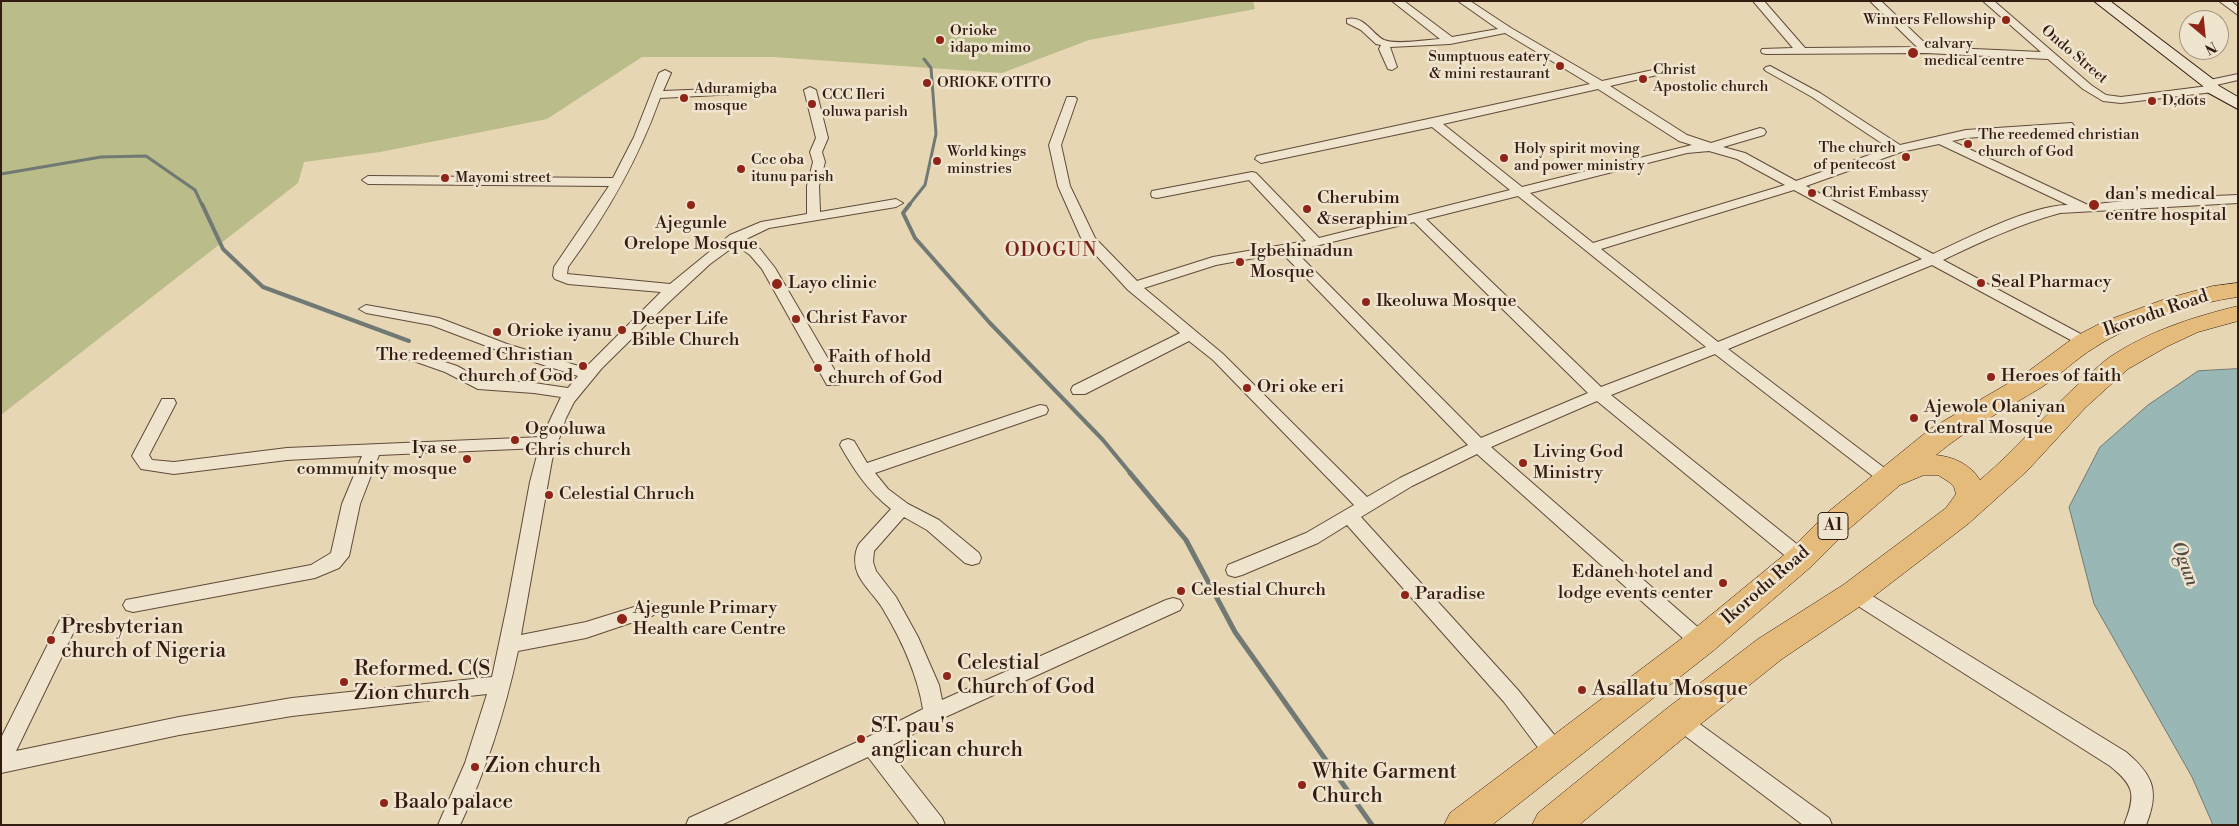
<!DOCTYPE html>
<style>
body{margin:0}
#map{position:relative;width:2239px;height:826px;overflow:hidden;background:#e7d6b3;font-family:"Libre Bodoni",serif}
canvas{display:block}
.frame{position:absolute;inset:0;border:2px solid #341b12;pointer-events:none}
.north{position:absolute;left:2179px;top:10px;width:50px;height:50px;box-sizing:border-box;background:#efe4ce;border:1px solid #a49483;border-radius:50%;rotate:152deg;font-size:14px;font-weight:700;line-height:20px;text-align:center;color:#341b12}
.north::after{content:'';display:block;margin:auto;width:18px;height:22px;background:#8f2418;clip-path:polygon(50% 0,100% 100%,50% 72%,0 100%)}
</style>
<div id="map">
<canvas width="2239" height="826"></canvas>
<div class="frame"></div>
<div class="north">N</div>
</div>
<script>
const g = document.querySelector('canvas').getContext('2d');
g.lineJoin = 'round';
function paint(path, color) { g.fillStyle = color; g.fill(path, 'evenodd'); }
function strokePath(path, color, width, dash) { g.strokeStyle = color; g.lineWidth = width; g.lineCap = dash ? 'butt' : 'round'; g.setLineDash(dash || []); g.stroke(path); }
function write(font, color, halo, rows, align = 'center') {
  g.font = font + ' "Libre Bodoni",serif'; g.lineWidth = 5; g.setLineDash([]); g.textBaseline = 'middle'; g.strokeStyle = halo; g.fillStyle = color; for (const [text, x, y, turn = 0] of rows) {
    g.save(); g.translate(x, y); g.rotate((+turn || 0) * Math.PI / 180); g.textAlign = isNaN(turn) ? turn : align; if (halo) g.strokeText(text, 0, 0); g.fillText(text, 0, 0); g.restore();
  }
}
paint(new Path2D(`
 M1 1H1253L1255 9 1089 40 1002 73 773 57H642L547 119 380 152 304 162 298 183 1 415Z`), '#babc89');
const water = new Path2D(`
 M2238 369V825H2213L2192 777 2094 604 2069 507 2100 447 2148 405 2198 371Z`);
paint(water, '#98b7b5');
strokePath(water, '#707974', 1);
strokePath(new Path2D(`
 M1 174 101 157 146 156 195 190 202 205
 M909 205 925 185 936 134 931 68 924 59`), '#707974', 3);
strokePath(new Path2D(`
 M202 204 223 249 263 287 409 341
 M910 204 903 213 915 238 989 322 1103 440 1131 474`), '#707974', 4);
strokePath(new Path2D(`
 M1130 473 1186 540 1235 632 1372 825`), '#707974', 5);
const street = new Path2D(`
 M1392 1H1404L1452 37 1498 29 1458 1H1470L1511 28 1602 81 1653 70 1657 71 1659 73 1657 75 1610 86 1687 135 1711 143 1760 128 1764 129 1766 132 1764 135 1723 147 1745 153 1796 181 1889 148 1812 97 1766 71 1764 69 1766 67 1770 66 1820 93 1900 145 1966 130 2072 123 2074 126 2068 130 1966 138 1952 141 2088 205 2141 199 2238 195V203L2060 213C2019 224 1981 242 1943 260L2090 339 2093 342 2090 345H2080L1932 265 1728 349 1895 476 1898 480 1895 484 1889 486 1883 484 1715 354 1611 395 1808 553 1810 558 1808 563 1801 565 1794 563 1597 401 1491 447 1708 636 1711 642 1708 648 1701 650 1694 648 1477 454 1412 486 1361 517 1518 690 1564 747 1567 754 1564 761 1556 763 1548 761 1504 702 1347 525 1318 543 1242 575 1235 577 1228 575 1226 570 1228 565 1306 533 1354 505 1213 360 1189 341 1085 394H1073L1071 390 1073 386 1180 333 1128 290 1082 240 1058 186 1049 145 1067 97H1075L1077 99 1061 145 1070 186 1095 238 1137 281 1213 257 1306 241 1249 180 1157 198 1152 197 1151 194 1152 191 1252 172 1256 173 1319 238 1510 190 1432 127 1261 163 1255 159 1257 156 1590 84 1505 33 1450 44 1390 47 1397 67 1392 70 1388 69 1379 49 1381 45 1376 44 1361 30 1347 23V19C1364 15 1372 34 1384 40 1396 45 1426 40 1440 39ZM1598 89 1679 141 1692 145 1522 187 1443 124ZM1939 144 2068 205C2031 205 1968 238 1933 254L1806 186 1901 152ZM1709 151 1737 159 1785 185 1593 243 1530 193 1687 153ZM1794 190 1922 259 1718 342 1601 249ZM1518 196 1706 347 1601 387 1426 219ZM1414 222 1588 393 1481 438 1295 251ZM1282 253 1468 445 1400 478 1367 497 1223 354 1144 288 1216 265Z
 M1753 1H1764L1805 48 1917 47 1870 1H1881L1929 47 2041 52 1983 1H1994L2091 85 2106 95 2121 97 2208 86 2203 83 2205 81 2238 74V80L2212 86 2219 89 2213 92 2121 103 2103 101 2083 89 2048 59 1926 53 1766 54 1762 53 1761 51 1762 49 1793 48Z
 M2219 1H2231L2238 7V15Z
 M665 70 671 73 663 91 737 88 743 91 737 94 660 98C638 160 607 214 568 267L567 274 670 284 730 235 761 222 807 214V186L813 162 810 152 816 138 804 90 810 87 816 90 828 138 822 152 825 162 819 186 820 212 896 199 903 203 896 207 769 228 746 239 760 249 775 268 841 381 839 385H827L762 269 750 255 736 245 710 264 669 302 602 368 574 402 566 418 552 460 521 635 586 622 647 603 654 605 657 610 654 615 586 638 518 651C505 711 487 769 460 825H438L465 763 487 694 292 716 179 735 1 773V738L61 618 68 615 75 618 78 623 16 751 179 717 292 698 492 677 508 601 530 482 539 448 379 455 360 504 349 556 339 568 315 578 133 612 126 610 123 605 126 600 311 565 331 553 342 504 362 456 287 460 174 474 141 469 132 456 160 403 162 399H174L176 403 149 455 152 460 174 462 287 448 542 437 561 397 534 393 478 389 445 372 408 359 405 356 408 353H418L457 366 481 379 534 383 568 388 578 376 497 350 431 325 366 313 359 309 366 305 439 318 507 344 585 368 661 292 568 284 555 279 553 276 554 267 609 186 368 184 362 180 368 176 613 178 634 137 659 73Z
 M1040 405 1046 406 1048 410 1046 414 875 473 888 489 908 504 939 520 979 553 981 558 979 563 972 565 965 563 927 530 904 517 874 551 873 562 876 571 896 597 918 637 939 685 942 700 1166 600 1173 598 1180 600 1183 605 1180 610 941 719 887 748 942 818 945 825H920L868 757 721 825H686L689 818 864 739 923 709C917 673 901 639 883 609 876 597 864 587 858 574 854 565 854 553 859 544L891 509C868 491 854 470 840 445L842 441 848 439 854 441 867 463Z
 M1854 587 1861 589 2126 752C2153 775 2160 791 2146 825H2124C2136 795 2135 786 2110 766L1847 599 1844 594 1847 589Z
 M1679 711 1686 714 1829 818 1832 825H1803L1672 726 1669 720 1672 714Z`);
const secondary = new Path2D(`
 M2094 1H2110L2214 80 2219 86 2238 97V109L2207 92 2203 86Z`);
const highway = new Path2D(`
 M2238 283V297C2193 303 2132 323 2094 348 2076 359 2060 375 2042 387 2006 409 1968 428 1936 455 1954 457 1970 464 1980 480 2017 449 2048 411 2084 379 2093 372 2101 363 2110 357 2149 331 2193 317 2238 306V321L2198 332 2168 346 2128 369 2085 408 2027 471 1968 524 1865 603 1782 659 1692 731 1579 825H1532L1538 813 1666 709 1758 639 1843 585 1946 508 1956 494 1954 487 1949 482 1938 475H1924L1900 485 1850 528 1812 566 1713 651 1492 825H1444L1450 813 1689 633 1790 550 1828 512 1930 429 2026 373 2076 336 2103 322 2165 299 2213 286Z`);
strokePath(street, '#614a3a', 2);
strokePath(secondary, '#341b12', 2);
strokePath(highway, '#341b12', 1);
paint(street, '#efe4ce');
paint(secondary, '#efe4ce');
paint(highway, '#e4bb7a');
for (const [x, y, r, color] of [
 [2006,20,5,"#8f2418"],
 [940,40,5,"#8f2418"],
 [1913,53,6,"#8f2418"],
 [1560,66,5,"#8f2418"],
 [1643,79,5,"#8f2418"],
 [927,83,5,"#8f2418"],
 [684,98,5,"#8f2418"],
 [2152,101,5,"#8f2418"],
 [812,104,5,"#8f2418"],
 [1968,144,5,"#8f2418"],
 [1906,157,5,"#8f2418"],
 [1504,158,5,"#8f2418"],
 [937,161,5,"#8f2418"],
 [741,169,5,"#8f2418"],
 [445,178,5,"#8f2418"],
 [1812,193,5,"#8f2418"],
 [691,205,5,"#8f2418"],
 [2094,205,6,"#8f2418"],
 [1307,209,5,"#8f2418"],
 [1240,262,5,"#8f2418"],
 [1981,283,5,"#8f2418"],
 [777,284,6,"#8f2418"],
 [1366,302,5,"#8f2418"],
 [796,319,5,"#8f2418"],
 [622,330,5,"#8f2418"],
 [497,332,5,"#8f2418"],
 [583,366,5,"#8f2418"],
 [818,368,5,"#8f2418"],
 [1991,377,5,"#8f2418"],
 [1247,388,5,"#8f2418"],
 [1914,418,5,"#8f2418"],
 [515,440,5,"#8f2418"],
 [467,459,5,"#8f2418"],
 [1523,463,5,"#8f2418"],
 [549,495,5,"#8f2418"],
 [1723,583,5,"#8f2418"],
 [1181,591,5,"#8f2418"],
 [1405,595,5,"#8f2418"],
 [622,619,6,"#8f2418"],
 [51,640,5,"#8f2418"],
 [947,676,5,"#8f2418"],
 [344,682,5,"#8f2418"],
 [1582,690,5,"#8f2418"],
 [861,739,5,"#8f2418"],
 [475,767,5,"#8f2418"],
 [1302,785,5,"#8f2418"],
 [384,803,5,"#8f2418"]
]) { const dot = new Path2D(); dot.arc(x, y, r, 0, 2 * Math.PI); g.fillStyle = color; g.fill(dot); strokePath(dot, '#efe4ce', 2); }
write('15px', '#341b12', '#efe4ce', [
 ["Winners Fellowship",1996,20,"right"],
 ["Orioke",950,31],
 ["idapo mimo",950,48],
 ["calvary",1924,44],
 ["medical centre",1924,61],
 ["Sumptuous eatery",1550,57,"right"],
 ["& mini restaurant",1550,74,"right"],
 ["Christ",1653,70],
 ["Apostolic church",1653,87],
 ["ORIOKE OTITO",937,83],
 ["Aduramigba",694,89],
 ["mosque",694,106],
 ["CCC Ileri",822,95],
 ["oluwa parish",822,112],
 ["D,dots",2162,101],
 ["The reedemed christian",1978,135],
 ["church of God",1978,152],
 ["The church",1896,148,"right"],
 ["of pentecost",1896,165,"right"],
 ["Holy spirit moving",1514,149],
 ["and power ministry",1514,166],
 ["World kings",947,152],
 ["minstries",947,169],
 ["Ccc oba",751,160],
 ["itunu parish",751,177],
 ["Mayomi street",455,178],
 ["Christ Embassy",1822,193]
], 'left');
write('15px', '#341b12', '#efe4ce', [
 ["Ondo Street",2074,55,40]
]);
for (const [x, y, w] of [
 [1833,526,30]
]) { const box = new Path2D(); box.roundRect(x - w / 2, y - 13.5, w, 27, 4); g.fillStyle = '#efe4ce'; g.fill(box); strokePath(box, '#341b12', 1); }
write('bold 16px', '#341b12', null, [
 ["A1",1833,526]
]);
write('18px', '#341b12', '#efe4ce', [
 ["dan's medical",2105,195],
 ["centre hospital",2105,216],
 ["Cherubim",1317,199],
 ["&seraphim",1317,220],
 ["Ajegunle",691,224,"center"],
 ["Orelope Mosque",691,245,"center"],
 ["Igbehinadun",1250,252],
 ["Mosque",1250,273],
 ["Seal Pharmacy",1991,283],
 ["Layo clinic",788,284],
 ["Ikeoluwa Mosque",1376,302],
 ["Christ Favor",806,319],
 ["Deeper Life",632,320],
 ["Bible Church",632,341],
 ["Orioke iyanu",507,332],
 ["The redeemed Christian",573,356,"right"],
 ["church of God",573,377,"right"],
 ["Faith of hold",828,358],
 ["church of God",828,379],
 ["Heroes of faith",2001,377],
 ["Ori oke eri",1257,388],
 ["Ajewole Olaniyan",1924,408],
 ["Central Mosque",1924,429],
 ["Ogooluwa",525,430],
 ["Chris church",525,451],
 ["Iya se",457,449,"right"],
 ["community mosque",457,470,"right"],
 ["Living God",1533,453],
 ["Ministry",1533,474],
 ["Celestial Chruch",559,495],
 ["Edaneh hotel and",1713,573,"right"],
 ["lodge events center",1713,594,"right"],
 ["Celestial Church",1191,591],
 ["Paradise",1415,595],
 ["Ajegunle Primary",633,609],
 ["Health care Centre",633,630]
], 'left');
write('18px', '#341b12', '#efe4ce', [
 ["Ikorodu Road",2156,314,-19],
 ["Ikorodu Road",1766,586,-41]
]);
g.letterSpacing = '1px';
write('19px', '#7a1f14', '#efe4ce', [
 ["ODOGUN",1051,251]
]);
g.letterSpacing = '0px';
write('italic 19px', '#524a43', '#efe4ce', [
 ["Ogun",2184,564,70]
]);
write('21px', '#341b12', '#efe4ce', [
 ["Presbyterian",61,628],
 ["church of Nigeria",61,652],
 ["Celestial",957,664],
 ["Church of God",957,688],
 ["Reformed. C(S",354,670],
 ["Zion church",354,694],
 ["Asallatu Mosque",1592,690],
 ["ST. pau's",871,727],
 ["anglican church",871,751],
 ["Zion church",485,767],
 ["White Garment",1312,773],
 ["Church",1312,797],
 ["Baalo palace",394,803]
], 'left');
</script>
